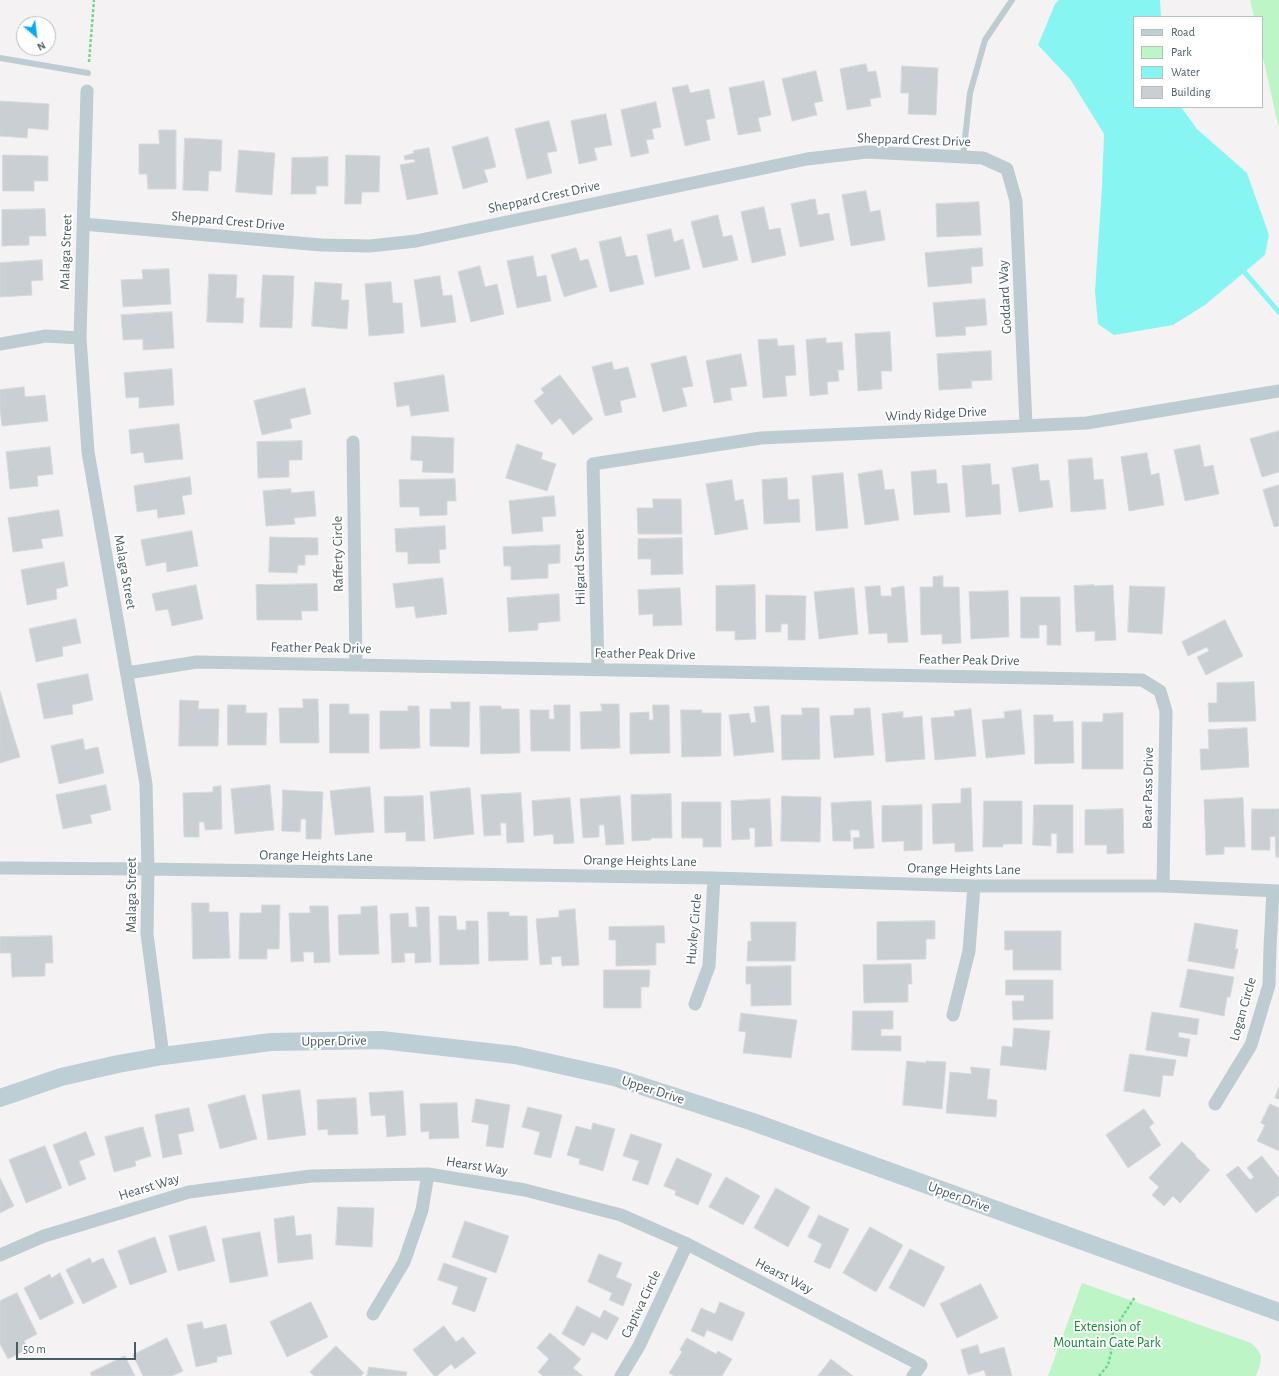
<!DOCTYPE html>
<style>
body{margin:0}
#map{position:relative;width:1279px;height:1376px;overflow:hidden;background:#f5f2f3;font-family:"Alegreya Sans",sans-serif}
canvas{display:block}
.legend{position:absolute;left:1133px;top:16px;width:130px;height:92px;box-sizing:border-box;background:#fff;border:1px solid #b6bec0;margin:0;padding:5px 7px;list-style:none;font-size:12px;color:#485c62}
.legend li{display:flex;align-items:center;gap:8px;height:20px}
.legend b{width:20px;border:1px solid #b6bec0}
.north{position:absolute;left:16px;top:16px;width:40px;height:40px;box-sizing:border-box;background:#fff;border:1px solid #b6bec0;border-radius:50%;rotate:152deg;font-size:11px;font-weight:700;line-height:16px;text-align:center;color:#485c62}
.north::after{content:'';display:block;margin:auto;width:14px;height:18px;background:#07aaf9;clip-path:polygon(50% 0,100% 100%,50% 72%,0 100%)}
.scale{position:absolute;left:16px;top:1342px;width:120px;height:18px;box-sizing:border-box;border:2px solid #485c62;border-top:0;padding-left:5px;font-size:12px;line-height:14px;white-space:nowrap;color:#485c62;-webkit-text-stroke:3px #fff;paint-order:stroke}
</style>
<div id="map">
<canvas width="1279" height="1376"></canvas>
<ul class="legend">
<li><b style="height:5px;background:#bdced5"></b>Road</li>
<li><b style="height:11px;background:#bef5c6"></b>Park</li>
<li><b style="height:11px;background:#87f6f3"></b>Water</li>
<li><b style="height:11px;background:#c9cfd2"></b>Building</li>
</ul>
<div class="north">N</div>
<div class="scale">50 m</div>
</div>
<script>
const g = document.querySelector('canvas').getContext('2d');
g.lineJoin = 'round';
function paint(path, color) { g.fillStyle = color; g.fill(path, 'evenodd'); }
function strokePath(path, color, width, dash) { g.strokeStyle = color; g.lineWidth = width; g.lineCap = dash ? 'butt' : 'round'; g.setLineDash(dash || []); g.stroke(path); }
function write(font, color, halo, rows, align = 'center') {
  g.font = font + ' "Alegreya Sans",sans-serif'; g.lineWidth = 4; g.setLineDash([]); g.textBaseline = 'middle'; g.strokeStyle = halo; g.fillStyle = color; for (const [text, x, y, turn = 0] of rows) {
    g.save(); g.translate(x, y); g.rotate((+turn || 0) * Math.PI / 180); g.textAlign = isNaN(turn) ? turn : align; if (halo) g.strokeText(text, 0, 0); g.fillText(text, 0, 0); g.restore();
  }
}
paint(new Path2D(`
 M1250 0H1279V129L1262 53V17H1254Z
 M1082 1283 1251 1343C1265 1355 1262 1360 1256 1376H1048Z`), '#bef5c6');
paint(new Path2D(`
 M1059 0H1160L1161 17H1134V107H1181L1197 129 1247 173 1269 235 1265 255 1205 305 1173 325 1114 335 1098 324 1095 291 1102 187 1104 134 1070 79 1038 45 1055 4Z`), '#87f6f3');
strokePath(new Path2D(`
 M1240 267 1279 312`), '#87f6f3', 5);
const building = new Path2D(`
 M866 64 868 72 876 71 881 97 870 99 871 106 847 110 840 69Z
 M902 66 938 68 936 115 908 114 909 93H901Z
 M816 71 823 101 814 103 817 115 792 121 782 79Z
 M764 81 771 115 758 118 761 131 738 135 729 88Z
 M688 85 690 93 709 89 715 118 706 120 710 140 685 146 672 88Z
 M0 101 49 104 48 130 28 128 27 138 0 136Z
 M656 102 661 127 652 129 654 139 646 140 649 153 631 157 621 110Z
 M606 114 612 145 594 148 597 160 579 164 571 121Z
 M549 121 557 151 547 153 552 173 527 179 515 129Z
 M159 130H176V189H148L147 174H139V144H159Z
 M488 137 496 167 484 170 488 182 463 189 452 147Z
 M185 138 222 140 221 171H209L208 191 183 190Z
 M429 148 438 194 407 200 400 165 415 162 414 159 405 160 404 156 414 153 413 151Z
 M239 150 275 153 272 195 236 192Z
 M3 155 48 156V181H34V191H3Z
 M346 155 380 156 379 192H362L361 204H345Z
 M328 157V186H316V194H291L292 158Z
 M866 191 870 212 880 210 885 240 851 246 842 195Z
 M815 199 818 215 829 213 834 240 800 247 791 204Z
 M979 202 981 235 937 237 936 204Z
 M764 207 769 230 780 228 786 255 752 263 741 212Z
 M45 209 46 236H29V245L2 246V210Z
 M718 215 723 237 732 235 738 260 703 268 691 222Z
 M671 229 674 242 683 239 690 269 655 277 647 235Z
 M621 237 626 257 637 255 644 284 610 292 599 242Z
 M576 248 580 261 588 259 597 287 564 297 551 255Z
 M982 248 983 266 971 267 972 283 928 287 925 253Z
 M533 256 537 277 546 275 551 301 517 308 507 261Z
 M42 260 43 280 31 281 32 295 0 297V263Z
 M480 266 485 287 497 284 504 314 471 322 458 272Z
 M169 269 171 304 123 307 121 280 143 279 142 270Z
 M209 274 237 275 236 298H244L243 323 207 322Z
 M263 275 294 276 292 328 260 327Z
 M440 276 443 296 452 295 456 322 421 327 414 280Z
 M315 282 342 284 341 300H349L347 329 312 326Z
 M391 282 393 303H402L404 333 369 336 365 284Z
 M985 299 987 325 965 327 966 335 936 337 933 303Z
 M172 312 174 348 143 350V339L123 340 121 315Z
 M890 332 892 371H881L882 389 858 391 855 334Z
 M826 338V343L842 342 844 370H838L839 381 827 382 828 394 810 396 806 340Z
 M777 339 778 346 794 345 796 375 785 376 787 396 763 398 758 340Z
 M991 351 992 380 971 381 972 388 939 390 937 354Z
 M741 354 747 386 730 388 732 400 714 403 706 361Z
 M686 356 693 386 682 388 687 406 663 412 651 364Z
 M612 362 614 370 628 367 636 397 620 401 622 412 605 416 592 367Z
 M172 369 174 405 139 408V397L126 398 124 373Z
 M444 375 449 411 411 416 409 405 397 407 394 383Z
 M560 375 593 419 573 435 560 418 552 425 534 401 544 393 541 389Z
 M24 387 25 397 45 395 48 421 2 426 0 410V390Z
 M305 388 311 414 290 419 292 428 262 435 254 401Z
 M179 424 183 459 145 463 143 452 131 454 129 430Z
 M1279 431V472L1262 477 1250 439Z
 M412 436 454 438 453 473 422 472 423 461 411 460Z
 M302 441V460H289V477L258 478 257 442Z
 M517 444 543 453 541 459 556 464 547 491 506 478Z
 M1200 445 1204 467 1213 465 1219 494 1185 501 1174 450Z
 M50 447 53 474 37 476 38 486 10 489 6 452Z
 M1147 453 1151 475 1159 473 1164 505 1129 511 1121 457Z
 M1092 458 1094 480 1103 479 1106 509 1071 512 1068 460Z
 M990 464 992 485 999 484 1001 514 966 517 962 466Z
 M1038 464 1040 481 1049 480 1053 507 1019 512 1012 468Z
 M882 470 885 490 894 489 899 520 865 525 858 474Z
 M936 470 937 484 947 483 950 512 914 515 911 472Z
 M843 473 848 528 816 531 812 476Z
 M190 477 192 494 182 496 185 514 158 518 157 509 137 512 134 486Z
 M787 478 788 500 799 499 800 522 764 524 762 480Z
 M455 479 456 501H447V515L420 516 419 507H400L399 480Z
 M732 480 735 501 743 499 748 529 715 535 706 484Z
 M1279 485V526L1274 527 1263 490Z
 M291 489V493L314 491 316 516 294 518 295 524 266 526 263 491Z
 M554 496 556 516 542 517 543 531 512 534 509 501Z
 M653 499H681L682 534H638L637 508H653Z
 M59 510 63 536 41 539 43 548 13 552 8 518Z
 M445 526 446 549 439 550 440 563 408 564V552H396L395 529Z
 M192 531 198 566 167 572 166 562 146 566 141 540Z
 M270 537 318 538V555H305V565H298L297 573 269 572Z
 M682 538 683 574 651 575V559H638V539Z
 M560 545V563L548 564V578L511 580V566H504L503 547Z
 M64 562 68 586 56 589 57 599 27 605 21 570Z
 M943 576V587H959L961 643 942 644V634L921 635 920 587H933V577Z
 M443 578 447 614 416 618 414 606 396 608 393 584Z
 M317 584 318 611H301L302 620H257L256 585Z
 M196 585 203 619 172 626 168 609 156 611 152 594Z
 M755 585 756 639 735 640V631H716V586Z
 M1094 585V586L1113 585 1116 640 1095 641V631L1076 632 1074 586Z
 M880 586 881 596H892L891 588 904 586 908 642 888 643 887 633 869 634 865 587Z
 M1130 586 1165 587 1162 634 1128 632Z
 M680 588 682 625 653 626V614L639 615 638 590Z
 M854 588 858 634 819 639 814 592Z
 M1008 591 1009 637 971 639 969 592Z
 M559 594 560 621 538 623V630L509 632 507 598Z
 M766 595 806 596 805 640H788V624H781V632H766Z
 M1021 597H1060L1061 645H1047V625H1039V638H1021Z
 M76 619 81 643 62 647 63 656 36 662 29 629Z
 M1225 620 1243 656 1206 675 1197 657 1209 651 1207 647 1188 656 1182 642Z
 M88 674 93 700 72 705 73 714 44 719 37 684Z
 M1254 682 1256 721 1209 722 1208 703H1217V683Z
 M0 691 20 757 0 763Z
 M303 699H318L319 743H280L279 708H303Z
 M180 700 199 701 198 709H219L218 746H179Z
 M451 702H470L469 747 430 746V709H451Z
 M330 704H349V714H369V753H330Z
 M601 704H619L620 748 581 749 580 712 602 711Z
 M228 705H246V713H267L266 745H228Z
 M554 705H570V751H531L530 710H549V719H554Z
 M653 705H669L670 753 630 754V713L649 712V720H653Z
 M408 706H419L420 748 380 749V711H408Z
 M480 706H501V709H519L520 753 481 754Z
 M769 706 774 752 734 756 729 715 749 713 751 723 756 722 754 707Z
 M802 708H819L820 759 782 760 781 715H802Z
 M870 708 874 755 834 758 830 716 854 715V709Z
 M971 709 976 756 935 760 931 718 955 716 954 711Z
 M681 710H702V713H721V756L682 757Z
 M1021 710 1025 754 986 758 982 720 1005 718 1004 712Z
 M903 712V718L922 716 925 759 886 762 882 714Z
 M1123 713V769H1082V722H1103V714Z
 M1034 715H1053V722L1073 721 1074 763 1035 764Z
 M1247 728 1249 767 1201 770 1200 749H1209L1208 730Z
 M83 739 85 750 98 747 104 773 59 784 51 746Z
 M106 785 111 810 90 815 92 823 63 829 56 795Z
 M270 785 274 830 235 834 231 789Z
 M221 786 222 829 205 830 204 822H199V837H184L183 793 213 792V787Z
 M370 787 374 832 335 835 330 791Z
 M470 788 474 834 434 839 430 792Z
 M971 788 973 851 955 852V843L933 844 932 804 961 803V789Z
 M283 790 323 792 321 839H306V819H301L300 832 282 831Z
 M521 793 524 842 507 843 506 823H500L501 835 484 836 481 795Z
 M671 794 672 838H651V840L632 841 631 795Z
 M423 796 425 841H406V832L385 833 384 797Z
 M620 796 624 844 606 845 604 825H599V837L583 838 580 799Z
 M782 796 821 797 820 842 781 841Z
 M570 798 574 843 554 844 553 834 534 836 532 801Z
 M1243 798 1245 847H1224V854L1206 855 1204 800Z
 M770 799 772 846 755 847V828H749L750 839 732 840 731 801Z
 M871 801 874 848 854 849 853 838 860 837 859 830H850L851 841H833L831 803Z
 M984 801H1022V844H1003V847H983Z
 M682 802H721V847H703V838H682Z
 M922 805V850L904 851V841L882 842V806Z
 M1034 805H1073V853H1057V834L1051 833V846L1033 845Z
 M1123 809 1124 853 1107 854V845H1085V810Z
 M1252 809H1279V857H1276L1275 836 1270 837V850H1252Z
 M192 903H209V912H228L230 958 193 959Z
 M262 905H280L279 949H267V959H239L240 913H261Z
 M310 906H328L330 962 314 963V952H303L304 961 291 962 289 913H310Z
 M377 906 379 954 339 955 338 915 361 914V907Z
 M416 907H429L431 962 415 963V953H404L405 962 392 963 390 914 408 913 409 927H417Z
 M575 909 579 965 562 966 561 956 551 957 552 964 540 965 536 919 559 917V911Z
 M488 912H509V916H527L528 960 489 961Z
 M439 916H456L457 930H466V921H478L479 964 440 965Z
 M935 921V939H926V959L877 960V922Z
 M751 922H796L795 961H747L748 941H751Z
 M1195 923 1238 930 1235 949H1238L1234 969 1188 961Z
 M664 926 665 943H656V965L616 966V940H609V927Z
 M1005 931H1061V970H1013V950H1005Z
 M52 936 53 963H45V976L12 977 11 953H0V937Z
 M911 964 912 984H908V1002L864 1003 863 965Z
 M791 966V1005L751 1006V984H746V967Z
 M1188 969 1234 977 1230 997H1227L1224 1016 1180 1007Z
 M604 970H650L649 987H641V1008H604Z
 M1006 980H1053V1019L1013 1020 1012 1001H1024V995H1006Z
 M853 1011H893V1029H881V1036H901V1051L852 1050Z
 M1152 1012 1199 1019 1197 1035 1179 1032 1178 1037 1190 1039 1187 1057 1146 1050Z
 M741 1013 797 1020 791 1058 743 1053 746 1032 739 1031Z
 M1014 1028 1050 1031 1046 1070 1000 1065 1002 1046 1012 1047Z
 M1130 1054 1176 1060 1173 1076 1163 1075 1160 1097 1124 1091Z
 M907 1061 926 1063V1061L946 1062 942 1109 903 1105Z
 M971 1067 990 1069 987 1099 997 1100 996 1117 946 1113 950 1072 971 1074Z
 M1279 1087V1099L1275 1098Z
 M300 1090 306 1135 268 1140 262 1095Z
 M403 1091 406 1135 387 1137 385 1115 371 1116 369 1093Z
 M245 1095 257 1139 220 1149 208 1105Z
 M356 1098 358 1134 328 1135V1129L318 1130 317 1100Z
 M476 1099 510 1105 503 1148 486 1146 489 1125 472 1122Z
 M457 1103 459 1138 429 1139V1131L421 1132 420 1104Z
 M1270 1104 1279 1108V1151L1257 1141 1265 1125 1261 1123Z
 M528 1107 562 1115 551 1158 534 1154 540 1132 522 1127Z
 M189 1108 194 1131 178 1134 182 1154 163 1158 155 1115Z
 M1144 1109 1154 1123 1149 1127 1161 1145 1128 1168 1106 1135Z
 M593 1123 615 1129 603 1171 579 1164 580 1159 567 1155 576 1126 591 1130Z
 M143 1127 151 1156 135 1161 136 1166 114 1172 105 1137Z
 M86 1132 95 1155 79 1161 86 1179 69 1186 53 1145Z
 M631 1134 662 1144 648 1185 632 1180 639 1161 623 1156Z
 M1182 1142 1196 1155 1195 1156 1210 1170 1180 1203 1173 1196 1164 1206 1152 1195 1159 1187 1149 1178Z
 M45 1146 62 1188 26 1203 9 1160Z
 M1262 1156 1279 1178V1195L1256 1213 1226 1175 1238 1166 1250 1180 1254 1177 1247 1168Z
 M677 1158 712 1174 698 1205 675 1195 676 1191 664 1186Z
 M726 1177 760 1196 743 1225 709 1207Z
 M0 1178 14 1206 0 1213Z
 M776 1188 810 1207 788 1247 754 1228Z
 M338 1207 374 1208 372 1247 336 1245Z
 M819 1215 849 1229 830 1269 814 1262 822 1244 808 1237Z
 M294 1216 296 1236 311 1234 313 1259 278 1263 274 1219Z
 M465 1221 509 1236 496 1273 452 1257Z
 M206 1226 215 1261 178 1271 169 1236Z
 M870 1227 903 1245 876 1292 843 1273Z
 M260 1232 268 1276 230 1283 222 1239Z
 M155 1237 167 1272 130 1285 118 1251Z
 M910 1249 945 1267 924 1307 889 1288Z
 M599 1254 622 1263 616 1277 632 1284 623 1306 609 1300 612 1293 588 1282Z
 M90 1258 92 1263 103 1258 117 1287 83 1304 66 1270Z
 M444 1263 487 1278 475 1312 452 1304 458 1287 438 1280Z
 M60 1273 74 1303 40 1320 24 1288 50 1274 51 1278Z
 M981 1284 998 1318 957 1338 940 1304Z
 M17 1293 37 1334 24 1341 28 1349 8 1359 0 1344V1301Z
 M311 1302 328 1337 287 1357 270 1322Z
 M720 1302 745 1313 732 1341 707 1330 704 1337 691 1331 701 1308 715 1314Z
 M577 1306 600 1318 604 1310 619 1318 607 1340 592 1332 584 1346 562 1334Z
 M202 1322 204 1329 226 1324 232 1354 217 1357V1362L196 1367 187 1325Z
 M444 1326 456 1342 463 1337 476 1353 455 1369 451 1364 437 1376H434L413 1350Z
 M550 1333 581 1359 573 1368 583 1376H543L538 1372 549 1359 537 1348Z
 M167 1338 183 1371 172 1376H143L133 1355Z
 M687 1338 716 1354 718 1351 732 1359 722 1376H674L669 1373 682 1352 680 1350Z
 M978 1345 980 1354 1004 1347 1012 1376H986L984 1370 968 1375 961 1350Z
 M336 1346 364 1373 361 1376H314L310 1372Z
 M125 1356 135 1376H92L90 1373Z
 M831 1359 853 1376H818Z
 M369 1367 407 1372 406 1376H367Z`);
paint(building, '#c9cfd2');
strokePath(building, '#d6dade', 1);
strokePath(new Path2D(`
 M89 62 94 0
 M1099 1376 1108 1365 1111 1353V1338L1115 1328 1135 1297`), '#72d78d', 2.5, [3, 2]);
strokePath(new Path2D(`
 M0 58 88 73
 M963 157 970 93 985 40 1012 0`), '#bcccd0', 6);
strokePath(new Path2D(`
 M87 91 80 338 88 452 146 784 148 869 147 934 163 1056
 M83 224 321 245 370 246 416 241 807 159 867 152 983 158 1007 169 1016 201 1026 425
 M0 344 46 336 80 338
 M353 442 356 665
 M598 669 593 464 761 438 1087 423 1279 391
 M127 673 197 662 1142 680 1160 691 1166 711 1163 886
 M0 868 148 869 714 878 974 886H1163L1279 891
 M695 1004 709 966 714 878
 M953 1015 969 951 974 886
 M1215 1104 1251 1045 1269 985 1270 947 1273 891
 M0 1255 44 1236 189 1192 311 1176 428 1174 525 1190 621 1215 687 1244 921 1365 913 1376
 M373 1314 404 1262 422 1210 428 1174
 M621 1376 639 1346 687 1244`), '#bcccd0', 13);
strokePath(new Path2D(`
 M0 1098 61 1077 118 1064 163 1056 271 1042 381 1040 515 1055 614 1077 753 1122 1279 1312`), '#bdced5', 18);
write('14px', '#485c62', '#fff', [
 ["Sheppard Crest Drive",914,140,2],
 ["Sheppard Crest Drive",544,197,-12],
 ["Sheppard Crest Drive",228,221,5],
 ["Malaga Street",66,252,-88],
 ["Goddard Way",1005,297,-93],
 ["Windy Ridge Drive",936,414,-3],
 ["Rafferty Circle",338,554,-91],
 ["Hilgard Street",580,567,-91],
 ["Malaga Street",125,572,80],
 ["Feather Peak Drive",321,648,1],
 ["Feather Peak Drive",645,654,1],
 ["Feather Peak Drive",969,660,1],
 ["Bear Pass Drive",1148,788,-89],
 ["Orange Heights Lane",316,856,1],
 ["Orange Heights Lane",640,861,1],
 ["Orange Heights Lane",964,869,1],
 ["Malaga Street",132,895,-90],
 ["Huxley Circle",694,929,-85],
 ["Logan Circle",1243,1009,-74],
 ["Upper Drive",334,1041,-1],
 ["Upper Drive",653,1090,18],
 ["Hearst Way",477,1166,9],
 ["Hearst Way",149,1187,-17],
 ["Upper Drive",959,1197,20],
 ["Hearst Way",784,1276,27],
 ["Captiva Circle",641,1304,-64]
]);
write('14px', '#0d882e', '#fff', [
 ["Extension of",1107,1327],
 ["Mountain Gate Park",1107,1343]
]);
</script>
